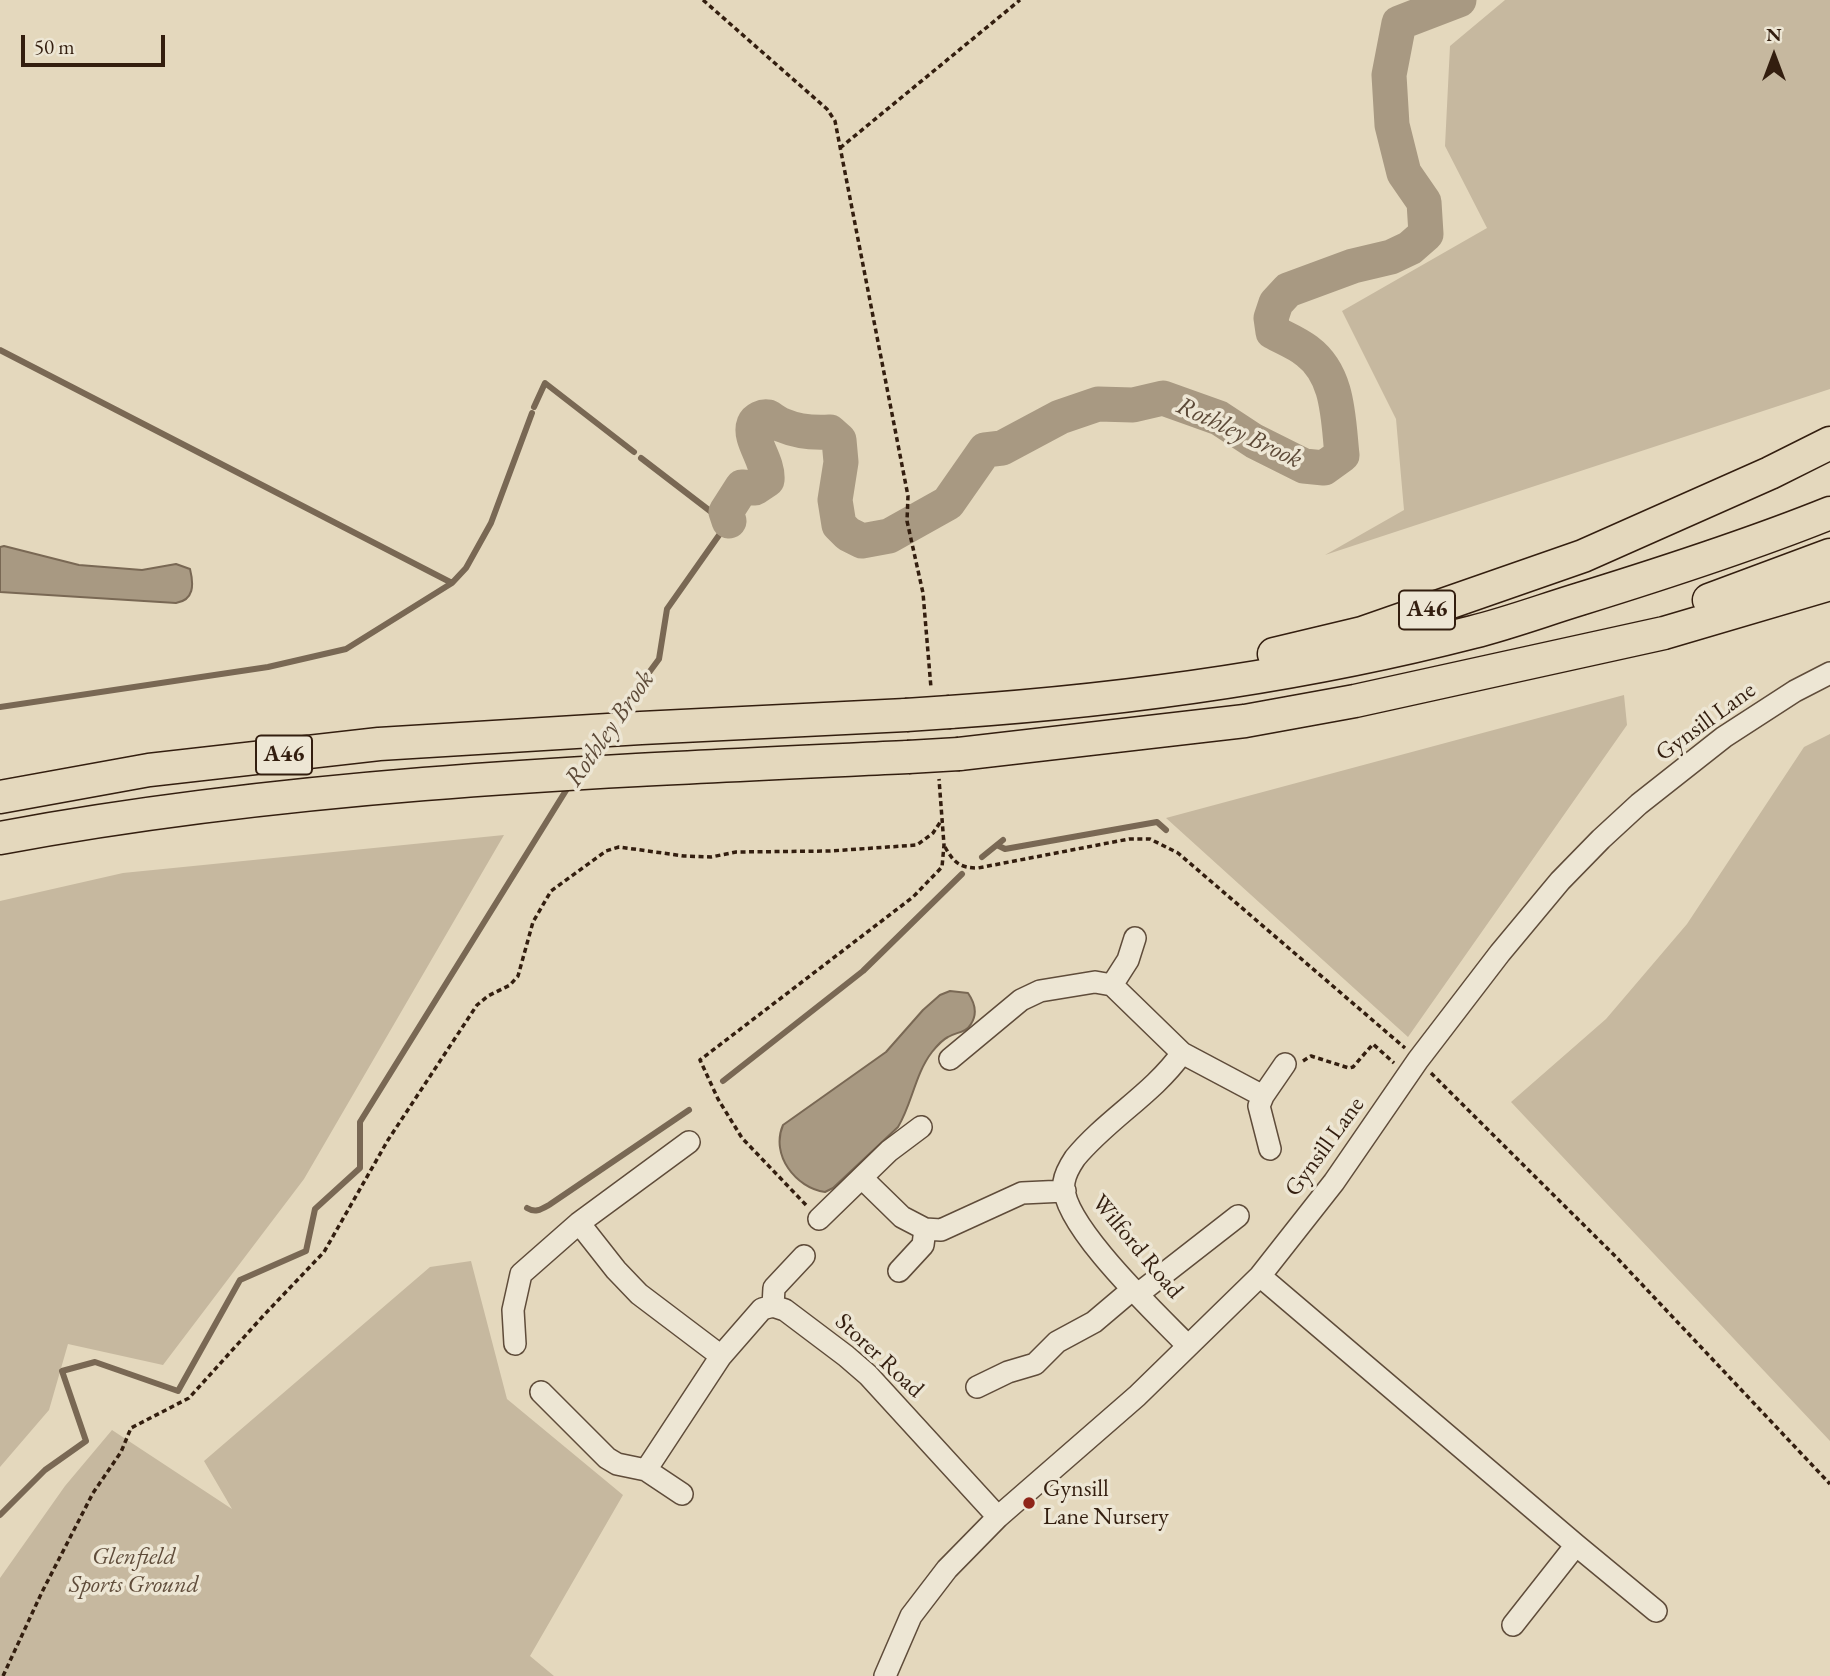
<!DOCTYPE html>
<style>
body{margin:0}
#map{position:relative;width:1830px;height:1676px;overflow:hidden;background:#e4d8bd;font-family:"EB Garamond",serif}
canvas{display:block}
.north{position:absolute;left:1739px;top:21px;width:70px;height:70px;-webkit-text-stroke:5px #ede6d4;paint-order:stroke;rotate:0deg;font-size:19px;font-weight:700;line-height:28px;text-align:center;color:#331e0f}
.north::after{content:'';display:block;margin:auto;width:24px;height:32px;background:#331e0f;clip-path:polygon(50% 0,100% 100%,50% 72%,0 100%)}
.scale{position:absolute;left:21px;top:35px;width:144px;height:32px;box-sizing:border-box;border:4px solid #331e0f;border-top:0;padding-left:9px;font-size:21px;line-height:24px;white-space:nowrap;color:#331e0f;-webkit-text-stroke:5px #ede6d4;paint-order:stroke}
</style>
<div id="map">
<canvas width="1830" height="1676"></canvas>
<div class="north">N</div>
<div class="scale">50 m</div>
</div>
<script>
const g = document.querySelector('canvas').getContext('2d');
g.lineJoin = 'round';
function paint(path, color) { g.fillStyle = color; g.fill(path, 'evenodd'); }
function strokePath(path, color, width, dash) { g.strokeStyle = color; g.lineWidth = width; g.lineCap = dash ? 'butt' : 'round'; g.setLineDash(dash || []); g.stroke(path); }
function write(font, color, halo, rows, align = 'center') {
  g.font = font + ' "EB Garamond",serif'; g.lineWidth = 7; g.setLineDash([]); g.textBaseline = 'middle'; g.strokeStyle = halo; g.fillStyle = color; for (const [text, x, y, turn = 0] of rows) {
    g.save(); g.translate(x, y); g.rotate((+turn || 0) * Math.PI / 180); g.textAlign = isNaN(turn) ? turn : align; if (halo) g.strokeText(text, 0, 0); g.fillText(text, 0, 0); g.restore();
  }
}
paint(new Path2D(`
 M1505 0H1830V389L1325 555 1404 510 1396 419 1342 311 1487 228 1445 146 1450 46Z
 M1624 695 1627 725 1408 1037 1166 818Z
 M1830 734V1441L1511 1102 1606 1019 1687 924 1804 747Z
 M504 835 304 1179 163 1365 68 1344 49 1410 0 1467V901L123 873Z
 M471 1261 507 1399 623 1495 530 1656 554 1676H0V1578L65 1486 112 1430 232 1509 204 1461 430 1267Z`), '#c6b89f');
const water = new Path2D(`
 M4 546 79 565 142 570 176 564 190 569C194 585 194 600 176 603L0 592V547Z
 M950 991 968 993C975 1003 978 1013 971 1024 966 1033 956 1032 948 1037 942 1040 936 1047 932 1052 915 1074 912 1104 898 1127L833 1188 825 1192C796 1188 770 1155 783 1125L886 1052 923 1010 940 995Z`);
paint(water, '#a89982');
strokePath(water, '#796854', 2);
strokePath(new Path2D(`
 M0 350 452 583
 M534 407 545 383 634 452
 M641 458 727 524
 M0 707 268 667 346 649 452 583 466 568 491 523 532 413
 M614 720 659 659 667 609 729 521
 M584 764 600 741
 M997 845 1005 849 1157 822 1166 830
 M982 857 1003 840
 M723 1081 863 971 962 874
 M527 1208C535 1213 540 1210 549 1205L689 1110
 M0 1515 45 1470 86 1441 62 1371 95 1362 178 1391 240 1280 306 1251 315 1209 360 1168V1122L570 784`), '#796854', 6);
strokePath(new Path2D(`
 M729 521 726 512 742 487 755 488 767 480C769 461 748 439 754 424 756 419 763 416 768 417 772 419 777 423 782 425 796 431 815 433 830 432L839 440 841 462 835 500 839 525 848 534 862 541 889 536 948 503 985 450 1002 448 1060 417 1098 404 1133 405 1163 398 1219 418 1254 441 1304 466 1324 468 1342 455C1338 418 1339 375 1307 351 1297 343 1284 338 1273 332L1271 318 1276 303 1288 290 1353 266 1391 257 1410 248 1426 234 1424 202 1404 173 1392 125 1389 75 1399 23 1459 0`), '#a89982', 35);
const minor = new Path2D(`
 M1112 985 1128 960 1135 938
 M1182 1053C1153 1094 1107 1119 1075 1158 1071 1164 1065 1175 1064 1182 1058 1222 1160 1317 1188 1346
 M950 1059 1021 1000 1040 991 1095 982 1112 985 1182 1053 1263 1096
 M1270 1149 1259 1106 1263 1096 1285 1064
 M862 1178 902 1217 925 1229 941 1230 1022 1193 1065 1191
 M819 1219 889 1151 921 1127
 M579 1223 616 1270 639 1294 721 1356
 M899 1271 923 1245 925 1229
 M1260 1276 1576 1545 1656 1611
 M1138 1294 1238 1216
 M773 1306 774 1288 804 1256
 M515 1344 513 1310 521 1274 579 1223 689 1142
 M977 1387 1008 1372 1035 1364 1057 1342 1094 1322 1133 1289
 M541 1392 607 1458 617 1464 646 1470 682 1494
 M646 1470 721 1356 762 1309 773 1306 785 1310 846 1356 868 1375 998 1517
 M1513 1625 1576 1545
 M885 1676 911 1616 947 1569 998 1517 1137 1396 1260 1276 1334 1182 1418 1060 1500 953 1560 881 1601 839 1639 804 1724 737 1795 691 1830 673`);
const highway = new Path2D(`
 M1709 600 1830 555
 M1274 654 1362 633 1583 556 1770 473 1830 443
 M950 712C1126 700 1302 676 1473 632 1509 623 1544 610 1580 599 1664 573 1748 546 1830 513
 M959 754 1245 721 1355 701 1664 633 1830 584
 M0 797 149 770 379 744 641 728 906 715
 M0 838C300 782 605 771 908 757`);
strokePath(minor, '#5f4c3a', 24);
strokePath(highway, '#331e0f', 35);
strokePath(new Path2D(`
 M703 0 827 109 835 121 908 496 907 521 923 593 931 688
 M840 148 1020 0
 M945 847C954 863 960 868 978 868L1129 839H1150L1178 853 1405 1048
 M1303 1061 1311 1056 1349 1068 1353 1067 1373 1044 1394 1063
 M1431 1073 1618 1259 1830 1484
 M806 1205 742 1138 718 1099 700 1060 913 897 942 867 944 845 939 779
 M3 1676 42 1592 93 1493 121 1452 131 1428 189 1398 264 1315 324 1252 388 1140 477 1005 488 996 510 985 518 976 533 922 551 891 606 851 619 847 684 856 711 857 736 852 830 851 917 845 933 833 941 821`), '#331e0f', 3.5, [5, 3.5]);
strokePath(minor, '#ede6d4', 21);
strokePath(highway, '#e4d8bd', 32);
const highwayBridge = new Path2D(`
 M906 715 950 712
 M908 757 959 754`);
strokePath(highwayBridge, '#331e0f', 35, []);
strokePath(highwayBridge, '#e4d8bd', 32);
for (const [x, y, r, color] of [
 [1029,1503,7,"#8f2418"]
]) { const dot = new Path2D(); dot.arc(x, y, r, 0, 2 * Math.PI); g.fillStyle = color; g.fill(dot); strokePath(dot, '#ede6d4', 2.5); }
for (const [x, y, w] of [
 [1427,610,56],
 [284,755,56]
]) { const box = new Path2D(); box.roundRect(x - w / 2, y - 19.5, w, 39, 5); g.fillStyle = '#ede6d4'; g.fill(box); strokePath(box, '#331e0f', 2); }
write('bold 23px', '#331e0f', null, [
 ["A46",1427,610],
 ["A46",284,755]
]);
write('24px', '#331e0f', '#ede6d4', [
 ["Gynsill Lane",1706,722,-36],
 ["Gynsill Lane",1325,1147,-54],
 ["Wilford Road",1137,1247,50],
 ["Storer Road",879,1356,43]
]);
write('24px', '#331e0f', '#ede6d4', [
 ["Gynsill",1043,1489],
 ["Lane Nursery",1043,1517]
], 'left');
write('italic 24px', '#5f4c3a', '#ede6d4', [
 ["Glenfield",134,1557],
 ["Sports Ground",134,1585]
]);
write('italic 26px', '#5c4937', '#ede6d4', [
 ["Rothley Brook",1239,433,25],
 ["Rothley Brook",610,729,-55]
]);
</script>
